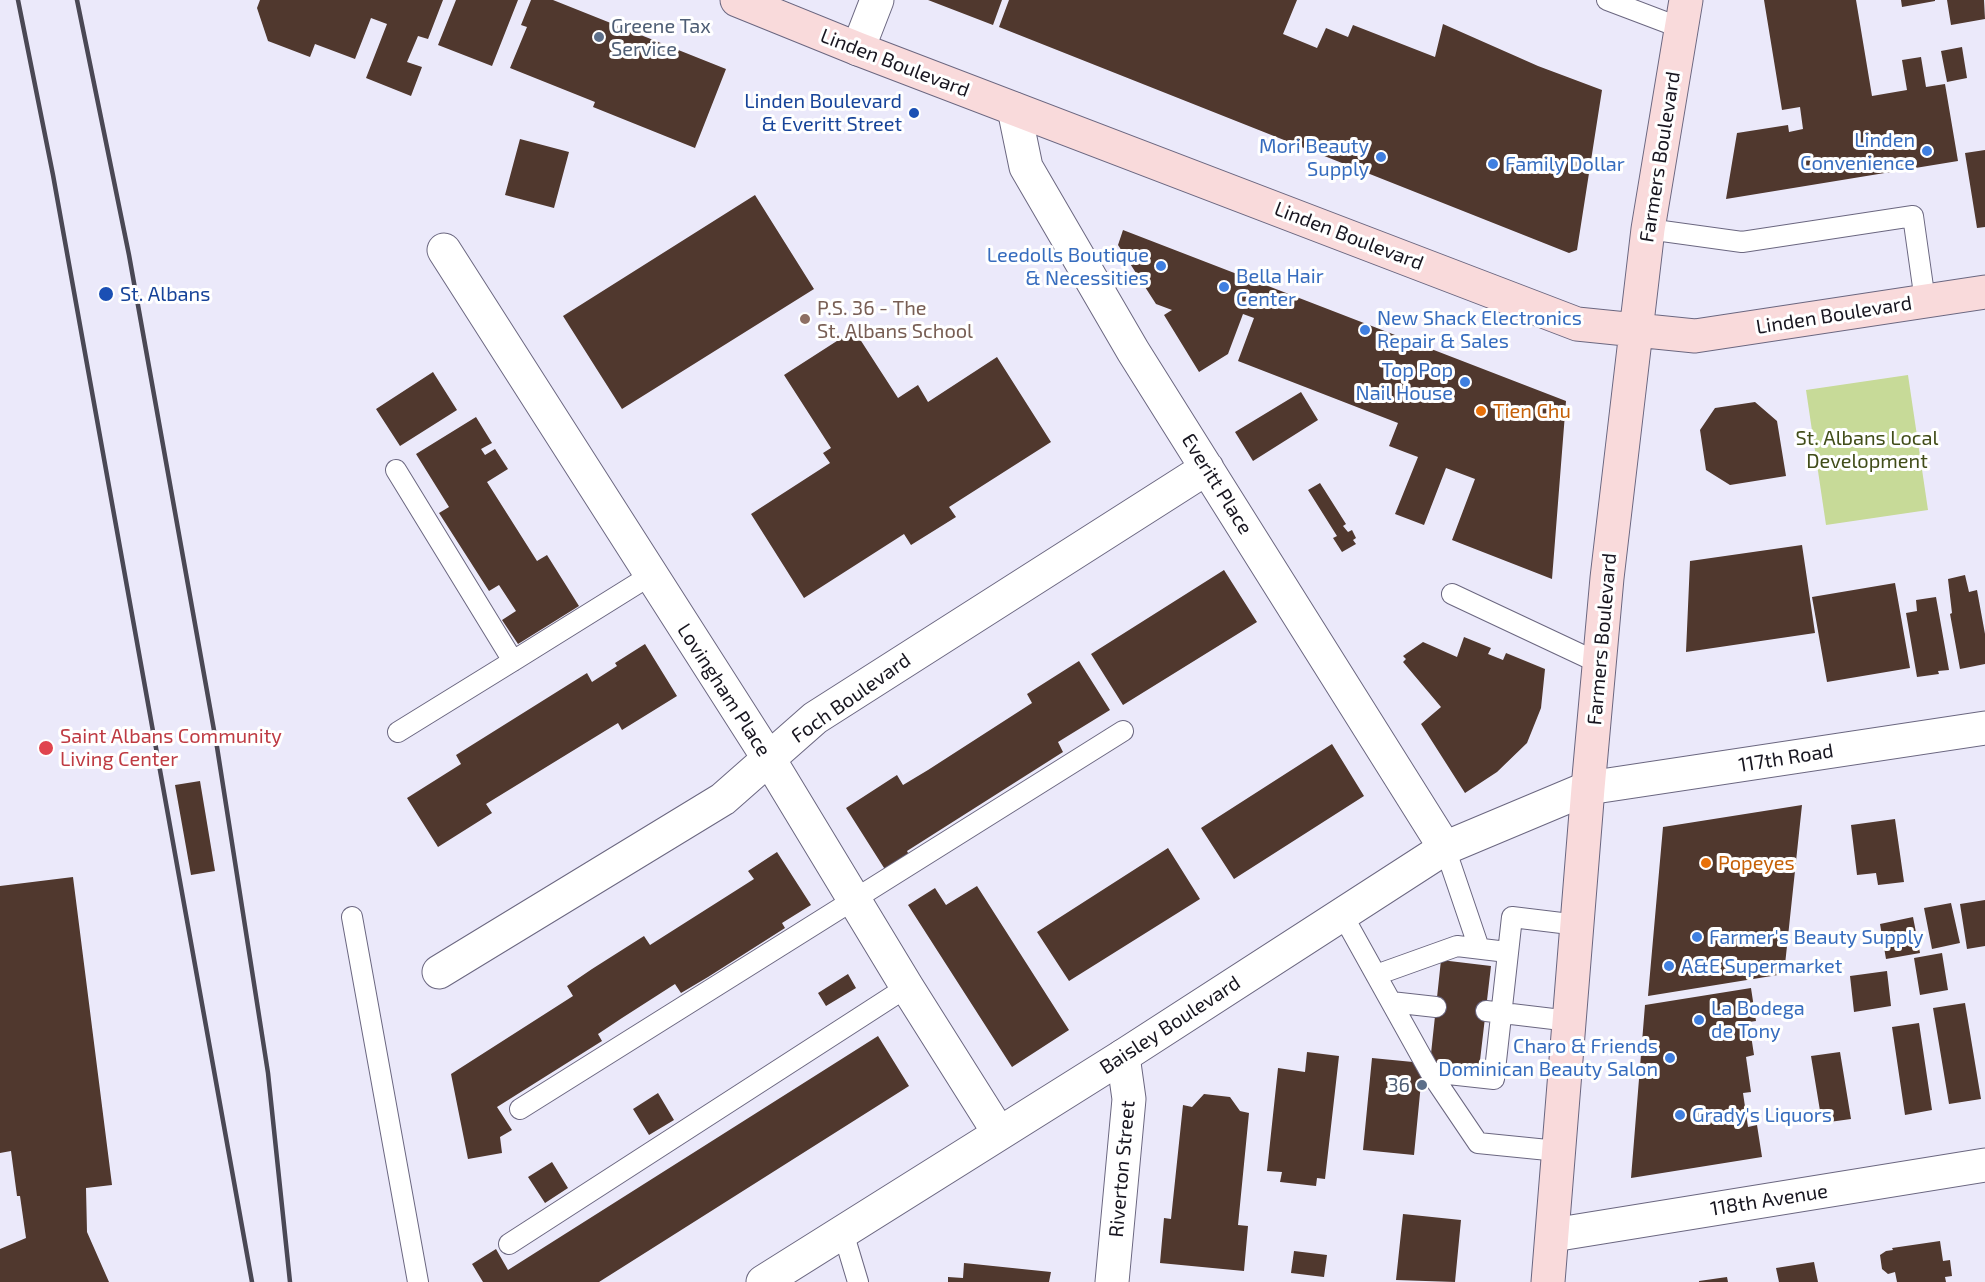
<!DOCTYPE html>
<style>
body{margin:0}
canvas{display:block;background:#ebe9fa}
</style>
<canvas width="1985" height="1282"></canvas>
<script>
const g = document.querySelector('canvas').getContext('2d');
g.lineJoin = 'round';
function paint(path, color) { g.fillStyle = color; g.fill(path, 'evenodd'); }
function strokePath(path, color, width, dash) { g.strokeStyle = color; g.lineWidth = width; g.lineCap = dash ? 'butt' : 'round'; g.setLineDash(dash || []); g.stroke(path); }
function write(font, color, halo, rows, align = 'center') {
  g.font = font + ' "Exo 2",sans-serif'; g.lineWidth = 6; g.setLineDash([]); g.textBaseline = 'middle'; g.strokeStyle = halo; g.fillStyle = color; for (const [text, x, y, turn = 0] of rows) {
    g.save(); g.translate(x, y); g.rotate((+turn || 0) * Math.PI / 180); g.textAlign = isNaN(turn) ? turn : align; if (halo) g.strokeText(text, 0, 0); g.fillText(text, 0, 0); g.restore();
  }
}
paint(new Path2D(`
 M1908 375 1928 510 1826 525 1806 390Z`), '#c7da98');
paint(new Path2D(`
 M260 0H443L428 39 418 36 407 62 422 67 411 96 366 78 387 24 371 18 355 59 315 44 310 57 268 41 257 8Z
 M456 0H518L492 66 438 45Z
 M531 0H553L726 69 695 148 593 107 595 102 510 68 527 27 521 25Z
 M928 0H1002L993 25Z
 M1009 0H1297L1283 34 1317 48 1326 28 1348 37 1353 25 1435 57 1443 24 1538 66 1602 90 1577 250 1569 253 999 27Z
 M1764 0H1856L1872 96 1907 90 1902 60 1921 57 1926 87 1945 84 1958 161 1726 199 1737 133 1788 125 1789 132 1803 129 1800 107 1782 110Z
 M1901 0H1935V1L1902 7Z
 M1947 0H1984L1985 19 1951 25Z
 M1962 47 1967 78 1947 82 1941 51Z
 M520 139 569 152 554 208 505 195Z
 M1985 150V227L1977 228 1965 153Z
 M755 195 814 289 622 409 563 316Z
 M1123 230 1566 401 1552 579 1452 540 1475 479 1446 468 1424 525 1395 514 1418 457 1389 446 1398 423 1238 361 1254 318 1243 314 1228 354 1199 372 1164 315 1172 310 1156 304 1118 245Z
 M854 330 898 398 918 385 928 402 997 357 1051 442 949 507 956 517 911 545 904 534 804 598 751 514 830 463 823 453 831 448 784 375Z
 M433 372 457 410 400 446 376 409Z
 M1301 392 1318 420 1253 461 1235 432Z
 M1755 402 1777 421 1786 476 1730 485 1706 470 1700 430 1715 408Z
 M476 417 492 443 481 449 485 455 495 449 508 469 487 482 537 561 547 555 579 606 518 644 502 620 516 611 499 585 489 591 439 513 449 507 416 454Z
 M1320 483 1346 524 1343 526 1348 532 1352 530 1356 538 1353 540 1356 544 1342 552 1333 538 1337 536 1308 490Z
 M1802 545 1815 633 1686 652 1690 561Z
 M1224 570 1257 622 1123 705 1091 654Z
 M1965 575 1969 592 1977 590 1985 634V664L1960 669 1950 614 1952 613 1948 579Z
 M1895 583 1910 668 1827 682 1812 597Z
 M1936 597 1949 670 1938 671 1939 674 1917 677 1906 613 1917 611 1916 600Z
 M1464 637 1491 648 1488 654 1503 660 1506 653 1545 669 1541 708 1527 743 1497 772 1465 793 1421 724 1441 707 1403 662 1406 659 1403 656 1423 642 1457 657Z
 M645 644 677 696 622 730 618 723 486 804 492 813 438 847 407 798 461 764 456 755 587 673 592 682 617 666 615 663Z
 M1079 661 1110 710 1058 742 1063 752 907 851 909 855 886 871 846 808 897 775 903 785 928 770 1032 703 1027 694Z
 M1332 744 1364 796 1234 879 1201 828Z
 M200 781 215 871 191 875 175 785Z
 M1802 805 1784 974 1648 996 1663 827Z
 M1895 819 1904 882 1878 885 1876 873 1857 875 1851 825Z
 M1168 848 1200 899 1069 981 1037 932Z
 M777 852 811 905 782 923 785 928 708 977 681 993 675 984 622 1018 598 1034 602 1041 497 1107 512 1130 500 1137 502 1153 468 1159 451 1074 573 996 567 986 592 969 644 936 650 945 754 879 748 871Z
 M73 877 112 1185 86 1188 87 1232 109 1282H0V1249L26 1238 20 1196H17L11 1151 0 1153V886Z
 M977 886 1069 1030 1012 1067 908 905 935 888 946 905Z
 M1985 900V946L1967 949 1960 904Z
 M1951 903 1960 943 1932 949 1924 908Z
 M1913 917 1920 953 1886 959 1880 924Z
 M1942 953 1948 990 1920 995 1914 958Z
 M1441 960 1491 966 1479 1069 1430 1063Z
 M1887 971 1891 1006 1854 1012 1850 976Z
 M848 974 856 988 826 1006 818 993Z
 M1751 988 1756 1021 1749 1022 1754 1055 1746 1057 1751 1092 1743 1093 1748 1127 1757 1125 1762 1157 1631 1178 1645 1005Z
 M1965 1003 1981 1099 1949 1104 1933 1008Z
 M1919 1023 1932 1110 1905 1115 1892 1027Z
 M878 1036 909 1086 599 1282H483L472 1264 496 1249 508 1270Z
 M1307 1052 1339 1056 1325 1179 1317 1178 1316 1186 1280 1182 1282 1172 1267 1171 1278 1068 1305 1072Z
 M1840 1052 1851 1119 1822 1123 1811 1056Z
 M1372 1058 1413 1062 1422 1073 1414 1155 1363 1150Z
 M658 1093 674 1120 649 1135 633 1109Z
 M1204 1094 1230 1097 1240 1111 1249 1113 1238 1225 1248 1226 1244 1271 1160 1263 1164 1218 1171 1219 1183 1105 1192 1107Z
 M552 1162 568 1188 545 1203 528 1177Z
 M1403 1214 1461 1220 1455 1282 1396 1280Z
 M1940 1241 1943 1261 1950 1260 1952 1276 1945 1277 1946 1282H1897L1895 1272 1888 1274 1882 1269 1880 1255 1886 1251 1893 1250 1892 1248Z
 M1294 1251 1327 1255 1324 1277 1291 1273Z
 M1814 1262 1818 1282H1779L1776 1268Z
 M964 1263 1051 1272 1049 1282H948V1277L963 1278Z
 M1727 1277 1728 1282H1699V1281Z`), '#50382e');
const service = new Path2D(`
 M1607 0 1681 28
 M1648 229 1742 242 1913 216 1925 301
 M396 470 513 661 651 575
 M1452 594 1601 664
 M398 732 513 661
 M1445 848 1479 948
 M1342 914 1430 1072 1478 1143 1558 1151
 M352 917 418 1282
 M1376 975 1457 946 1507 952
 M1391 1002 1436 1007
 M1486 1011 1570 1021
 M1430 1072 1494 1079 1512 917 1578 925
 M520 1109 1123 731
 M843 1232 858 1282
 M509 1244 907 987`);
const minor = new Path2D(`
 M858 49 877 0
 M1014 109 1026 167 1133 351 1445 848
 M444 250 769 759 907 987 999 1133
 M1588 788 1985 728
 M439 972 723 799 815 718 1207 468
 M1553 1235 1985 1165
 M1112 1282 1129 1099 1123 1056`);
const tertiary = new Path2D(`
 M763 1282 1123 1056 1445 848 1588 788`);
const secondary = new Path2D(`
 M737 0 858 49 1577 324 1695 336 1985 292
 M1548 1282 1588 788 1607 578 1648 229 1686 0`);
strokePath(service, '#6b6780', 22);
strokePath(minor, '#6b6780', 35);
strokePath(tertiary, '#6b6780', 35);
strokePath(secondary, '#6b6780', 35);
strokePath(service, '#fff', 20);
strokePath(minor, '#fff', 33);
strokePath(tertiary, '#fff', 33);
strokePath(secondary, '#f9dadb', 33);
strokePath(new Path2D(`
 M18 0 53 175 252 1282
 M77 0 129 255 217 747 268 1073 290 1282`), '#4a4854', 4.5);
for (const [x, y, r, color] of [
 [599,37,6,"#5c6f8a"],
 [914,113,6,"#1a4fb4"],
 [1927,151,6,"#3f7fe0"],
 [1381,157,6,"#3f7fe0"],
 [1493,164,6,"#3f7fe0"],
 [1161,266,6,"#3f7fe0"],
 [1224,287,6,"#3f7fe0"],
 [106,294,8,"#1a4fb4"],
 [805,319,6,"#8d6e63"],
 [1365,330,6,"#3f7fe0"],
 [1465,382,6,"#3f7fe0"],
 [1481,411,6,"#e8710a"],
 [46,748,8,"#e0444e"],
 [1706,863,6,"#e8710a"],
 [1697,937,6,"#3f7fe0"],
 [1669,966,6,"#3f7fe0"],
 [1699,1020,6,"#3f7fe0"],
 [1670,1058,6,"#3f7fe0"],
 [1422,1085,6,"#5c6f8a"],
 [1680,1115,6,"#3f7fe0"]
]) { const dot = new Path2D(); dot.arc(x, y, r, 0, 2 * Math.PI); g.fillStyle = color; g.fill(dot); strokePath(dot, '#fff', 2); }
write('20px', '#4e5e75', '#fff', [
 ["Greene Tax",611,26],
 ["Service",611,49],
 ["36",1410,1085,"right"]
], 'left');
write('20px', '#17151f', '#fff', [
 ["Linden Boulevard",895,63,21],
 ["Farmers Boulevard",1660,157,-81],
 ["Linden Boulevard",1349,236,21],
 ["Linden Boulevard",1834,315,-9],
 ["Everitt Place",1217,484,58],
 ["Farmers Boulevard",1602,639,-85],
 ["Lovingham Place",724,690,57],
 ["Foch Boulevard",851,698,-35],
 ["117th Road",1786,758,-9],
 ["Baisley Boulevard",1170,1025,-33],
 ["Riverton Street",1122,1169,-85],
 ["118th Avenue",1769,1200,-9]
]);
write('20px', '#164399', '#fff', [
 ["Linden Boulevard",902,101],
 ["& Everitt Street",902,124],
 ["St. Albans",120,294,"left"]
], 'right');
write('20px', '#366cbe', '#fff', [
 ["Linden",1915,140,"right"],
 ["Convenience",1915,163,"right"],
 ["Mori Beauty",1369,146,"right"],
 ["Supply",1369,169,"right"],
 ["Family Dollar",1505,164],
 ["Leedolls Boutique",1149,255,"right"],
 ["& Necessities",1149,278,"right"],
 ["Bella Hair",1236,276],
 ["Center",1236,299],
 ["New Shack Electronics",1377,318],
 ["Repair & Sales",1377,341],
 ["Top Pop",1453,370,"right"],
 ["Nail House",1453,393,"right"],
 ["Farmer's Beauty Supply",1709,937],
 ["A&E Supermarket",1681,966],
 ["La Bodega",1711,1008],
 ["de Tony",1711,1031],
 ["Charo & Friends",1658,1046,"right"],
 ["Dominican Beauty Salon",1658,1069,"right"],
 ["Grady's Liquors",1692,1115]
], 'left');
write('20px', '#785e54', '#fff', [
 ["P.S. 36 - The",817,308],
 ["St. Albans School",817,331]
], 'left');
write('20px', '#c56008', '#fff', [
 ["Tien Chu",1493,411],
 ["Popeyes",1718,863]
], 'left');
write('20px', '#414d19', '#fff', [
 ["St. Albans Local",1867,438],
 ["Development",1867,461]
]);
write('20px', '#be3a42', '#fff', [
 ["Saint Albans Community",60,736],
 ["Living Center",60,759]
], 'left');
</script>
